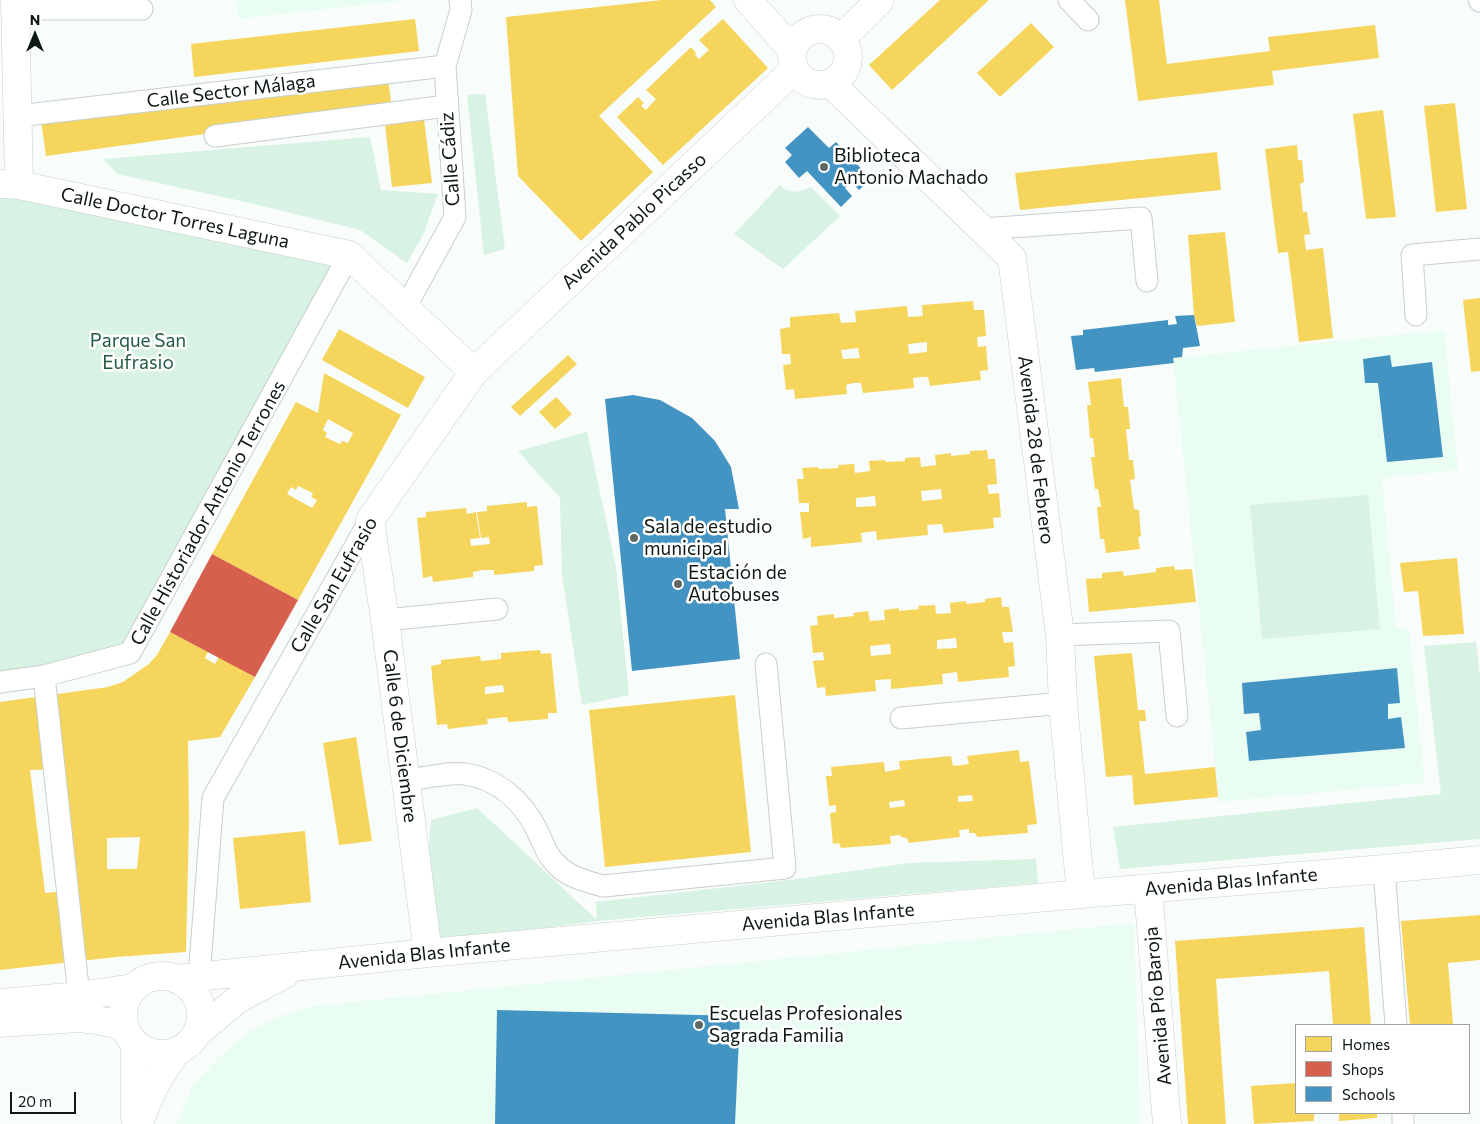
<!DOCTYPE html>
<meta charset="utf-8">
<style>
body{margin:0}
#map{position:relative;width:1480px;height:1124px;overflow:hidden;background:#f8fcfa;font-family:Commissioner,sans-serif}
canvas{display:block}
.legend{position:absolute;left:1295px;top:1024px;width:175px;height:90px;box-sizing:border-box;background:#fff;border:1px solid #9fa3a1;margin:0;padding:6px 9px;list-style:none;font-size:15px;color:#0e1913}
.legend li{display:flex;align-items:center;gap:10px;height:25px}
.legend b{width:25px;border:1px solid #9fa3a1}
.north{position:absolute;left:10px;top:10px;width:50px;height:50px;-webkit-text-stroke:4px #fff;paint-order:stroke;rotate:0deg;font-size:14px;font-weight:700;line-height:20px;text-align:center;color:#0e1913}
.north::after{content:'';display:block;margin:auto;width:18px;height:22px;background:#0e1913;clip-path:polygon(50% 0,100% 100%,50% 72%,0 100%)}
.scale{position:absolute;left:10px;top:1092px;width:66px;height:22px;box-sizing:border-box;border:2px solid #0e1913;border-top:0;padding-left:6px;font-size:15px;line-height:18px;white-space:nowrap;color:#0e1913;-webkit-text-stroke:4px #fff;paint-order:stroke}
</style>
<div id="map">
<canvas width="1480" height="1124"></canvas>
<ul class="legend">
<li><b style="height:14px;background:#f6d55c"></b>Homes</li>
<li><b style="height:14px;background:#d6604d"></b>Shops</li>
<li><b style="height:14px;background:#4393c3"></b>Schools</li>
</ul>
<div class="north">N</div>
<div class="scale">20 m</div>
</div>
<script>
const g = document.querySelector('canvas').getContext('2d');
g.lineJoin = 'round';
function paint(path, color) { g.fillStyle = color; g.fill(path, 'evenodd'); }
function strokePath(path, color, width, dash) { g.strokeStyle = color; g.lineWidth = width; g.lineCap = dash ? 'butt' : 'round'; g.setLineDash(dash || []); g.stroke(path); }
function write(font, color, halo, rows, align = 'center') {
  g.font = font + ' Commissioner,sans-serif'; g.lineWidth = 5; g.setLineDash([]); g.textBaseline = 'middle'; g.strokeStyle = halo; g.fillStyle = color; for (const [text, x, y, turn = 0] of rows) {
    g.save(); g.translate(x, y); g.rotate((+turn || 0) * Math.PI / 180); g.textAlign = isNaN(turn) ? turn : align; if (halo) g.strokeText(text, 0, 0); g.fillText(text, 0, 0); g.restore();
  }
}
paint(new Path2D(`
 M236 0H408L238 19Z
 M1444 330 1458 470 1382 478 1396 628H1409L1425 783 1219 802 1173 358Z
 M1134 923 1140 1124H176L194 1084 217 1059 248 1032 288 1013 313 1006Z`), '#eafdf2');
paint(new Path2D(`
 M485 94 505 249 484 255 467 95Z
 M370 137 381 190 438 194 423 235 407 263 360 230 246 202 117 174 103 159Z
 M0 184 349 255 130 653 0 682Z
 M780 185C790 195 799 192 811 187L840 216 783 269 734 234Z
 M587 432 616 567 629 695 582 705 562 575 560 498 518 451Z
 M1368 495 1380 629 1262 639 1250 505Z
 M1476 642 1480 675V839L1120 869 1113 827 1441 794 1424 646Z
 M477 808 597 920 596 902 789 880 909 863 1036 859 1038 883 597 921 436 942 428 854 431 820Z`), '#d8f2e4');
paint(new Path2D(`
 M662 0H710L716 7 599 116 653 172 581 241 518 176 506 17Z
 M940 0H989L892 90 869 65Z
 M1125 0H1159L1167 64 1270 51 1268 37 1375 25 1379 58 1272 71 1274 85 1138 101Z
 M415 19 419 51 194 77 191 44Z
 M723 19 768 68 663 165 617 117 638 97 644 103 641 106 646 110 656 99 646 90 691 47 696 53 695 55 699 59 709 50 699 40Z
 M1031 23 1054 47 1000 97 977 73Z
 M387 73 392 108 46 156 41 121Z
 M1455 103 1467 209 1436 212 1424 106Z
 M1383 110 1396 217 1366 219 1353 114Z
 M424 120 432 183 392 187 385 124Z
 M1297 145 1298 160H1302L1304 182 1300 184 1303 212H1307L1310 234 1304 235 1306 250 1323 248 1333 338 1299 342 1288 252 1278 253 1265 149Z
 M1217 152 1221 190 1020 210 1015 173Z
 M1225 232 1235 322 1197 326 1194 315 1188 235Z
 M1480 298V371L1471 372 1463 300Z
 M973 301 974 310H984L986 336 977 337 978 347 986 346 988 370 980 371 981 380 930 386 928 377H921L913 378 914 388 863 393 861 383H853L846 385 847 394 795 399 794 389 786 390 783 365 791 364 790 354H782L780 329 790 327V317L839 313 841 323 856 322 855 311 907 306 908 317 923 316 922 305ZM927 342V352L909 354 908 344ZM858 348 860 358 843 359 841 350Z
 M339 329 425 377 408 408 322 360Z
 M568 355 577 364 520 416 511 407Z
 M324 373 401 415 298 600 212 554 296 402 318 413ZM328 419 353 433 348 443 342 441 340 444 325 437 327 433 323 430ZM298 486 313 493 311 497 317 500 312 508 287 494 291 487 296 490Z
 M1121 378 1124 407H1128L1130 429H1126L1129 460H1133L1135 479 1130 480 1134 509 1139 510 1141 536 1138 537 1140 549 1106 553 1104 539H1100L1097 507H1101L1098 489H1095L1091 457H1095L1093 438H1090L1087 405H1091L1088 382Z
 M556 397 572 414 555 429 539 412Z
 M987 450 988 459H995L997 484 987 485 989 494 999 493 1001 517 993 518 994 528 944 533 942 524 927 525 928 535 877 540 876 531 868 532 861 533 862 542 811 547V537L803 539 800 512H809V503H799L797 479H804L802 468 818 467V469L838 468V465L854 464 855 473 863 472 870 471 869 461 885 460 886 462 905 461V458L920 457 921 467 929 466 936 465 935 455 951 453V456L970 454V451ZM941 489 942 499 922 501 921 491ZM875 496 876 506 856 507V498Z
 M527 502V507L537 506 543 565 534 566V571L494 575V570H483L481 553 483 570 473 572V577L433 582 432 576 423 578 417 518 426 517V512L466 508 467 514 476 512 480 538 470 539 471 546 490 544 489 537 481 538 477 512 487 511V506Z
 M1457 558 1464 634 1423 636 1418 591 1404 592 1400 563Z
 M1174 566 1175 570 1192 569 1196 602 1089 612 1086 579 1102 578V573L1123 571 1124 576 1156 572V568Z
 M1001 597 1002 607H1009L1013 632H1002L1004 643 1013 642 1015 666 1008 667 1009 677 958 682 957 672 949 673 942 674 943 684 891 689V679L875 680 876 691 826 696 825 687 817 688 813 661 824 660 823 652 813 653 810 626 818 625 817 616 834 614V618L854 616 853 613 868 611 870 621 885 620 884 610 899 608V611L919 609 918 606 935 605 936 614 951 613 950 603 966 601V604L985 602V599ZM956 638 957 648 937 649V640ZM890 644 891 654 871 656 870 646Z
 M170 632 208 652 205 658 215 664 219 657 255 677 220 737 188 741 189 821 186 952 116 957 0 970V702L108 687 123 682 149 664 157 655ZM62 769 77 890 45 893 30 770ZM140 837 137 869H107V838Z
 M540 650 541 654 551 653 557 713H548V719L508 722 507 717 487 719 488 724 448 729 447 724 437 725 431 666 441 664V660L480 656 481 661 501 659V653ZM503 685 504 692 485 694V687Z
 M1132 653 1138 710H1145L1146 721H1139L1145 774 1215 767 1218 797 1134 805 1132 775 1106 777 1094 656Z
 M735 695 751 852 605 867 589 710Z
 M356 737 372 841 339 845 323 743Z
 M1019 750 1020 762 1029 761 1037 824 1027 825 1028 833 977 837 975 833H969V829L959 830 960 837 909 843 907 838 901 837 900 835 890 836 891 844 841 848 839 843 833 844 830 813 836 812V805L829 806 826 776H832L831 767 884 762 885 772 900 769 899 761 951 756 953 766 962 765 969 764 967 756ZM972 795 973 801 958 802V796ZM904 800 905 806 890 808 889 802Z
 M305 831 311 902 240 909 233 838Z
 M1480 915V960L1448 963 1453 1025H1410L1401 921Z
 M1364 927 1371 1025H1333L1329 971 1216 979 1226 1124H1188L1175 941Z
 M1296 1083V1113H1314V1121L1254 1124 1251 1086Z
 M1339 1113H1377V1118L1339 1121Z`), '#f6d55c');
paint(new Path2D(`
 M212 554 298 600 255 677 170 632Z`), '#d6604d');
paint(new Path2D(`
 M808 127 829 148 836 142 871 179 859 190 851 182 845 188 852 196 841 207 807 171 799 178 785 162 792 155 785 148Z
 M1194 315 1200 346 1183 348 1182 357 1173 358 1174 363 1095 372 1094 368 1076 370 1071 336 1083 335V330L1168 320V325L1177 324 1175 316Z
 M1390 355 1392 367 1432 362 1443 457 1387 462 1378 383H1365L1363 359Z
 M633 395 660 400 692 418 715 441 731 467 739 509H725L740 659 632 671 605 399Z
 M1397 668 1400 703 1388 704V719L1401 717 1405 748 1249 761 1246 732 1261 730 1259 713 1244 714 1242 683Z
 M497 1010 740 1016 735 1124H495Z`), '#4393c3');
const street = new Path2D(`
 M1069 0 1088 20
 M1479 0 1480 1
 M15 9H142
 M18 116 445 66
 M215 136 446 106
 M982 229 1141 218 1147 281
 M405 308 455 217 445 66 461 10 460 0
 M1416 315 1412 255 1480 249
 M385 620 497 609
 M1060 635 1169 631 1177 716
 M44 676 79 996
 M0 682 44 676 130 653 349 255
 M901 718 1063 703
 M405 781C424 778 446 772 465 774 498 779 522 801 537 830 543 843 547 856 558 866 569 877 588 882 603 886L785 868 766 664
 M1384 869 1396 1025
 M199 977 213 798 370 520
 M1403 1113V1124`);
const secondary = new Path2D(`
 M15 0 19 185
 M748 0 792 50
 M792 57a28 28 0 1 1 56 0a28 28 0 1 1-56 0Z
 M841 39 880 0
 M830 83 1012 258 1060 635 1063 703 1081 894
 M0 184 19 185 349 255 474 372
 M1148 889 1167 1124
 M428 953 385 620 370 520 474 372 794 70
 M123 1015a39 39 0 1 1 78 0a39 39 0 1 1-78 0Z
 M176 979 428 953 1081 894 1384 869 1480 860
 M0 1003 79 996 133 988
 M0 1023 79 1018 97 1020 124 1026
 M197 1033 238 999 285 974
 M135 1118V1044
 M139 1124C149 1093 158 1078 176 1052`);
strokePath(street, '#c8cfcc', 23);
strokePath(secondary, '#c8cfcc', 29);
strokePath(street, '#fefffe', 21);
strokePath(secondary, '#fefffe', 28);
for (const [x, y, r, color] of [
 [824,167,5,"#606864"],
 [634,538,5,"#606864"],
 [678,584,5,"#606864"],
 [699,1025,5,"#606864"]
]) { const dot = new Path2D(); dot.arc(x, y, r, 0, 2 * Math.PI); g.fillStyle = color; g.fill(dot); strokePath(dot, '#fff', 2); }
write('19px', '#0e1913', '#fff', [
 ["Calle Sector Málaga",231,91,-7],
 ["Calle Cádiz",450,159,-94],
 ["Calle Doctor Torres Laguna",175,218,12],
 ["Avenida Pablo Picasso",634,221,-43],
 ["Avenida 28 de Febrero",1036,450,83],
 ["Calle Historiador Antonio Terrones",208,513,-61],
 ["Calle San Eufrasio",334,585,-60],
 ["Calle 6 de Diciembre",400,736,83],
 ["Avenida Blas Infante",1231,882,-5],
 ["Avenida Blas Infante",828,917,-5],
 ["Avenida Blas Infante",424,954,-6],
 ["Avenida Pío Baroja",1158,1006,-95]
]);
write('19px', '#0e1913', '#fff', [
 ["Biblioteca",834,156],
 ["Antonio Machado",834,178],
 ["Sala de estudio",644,527],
 ["municipal",644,549],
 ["Estación de",688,573],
 ["Autobuses",688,595],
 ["Escuelas Profesionales",709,1014],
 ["Sagrada Familia",709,1036]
], 'left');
write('19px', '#235c42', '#fff', [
 ["Parque San",138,341],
 ["Eufrasio",138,363]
]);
</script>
